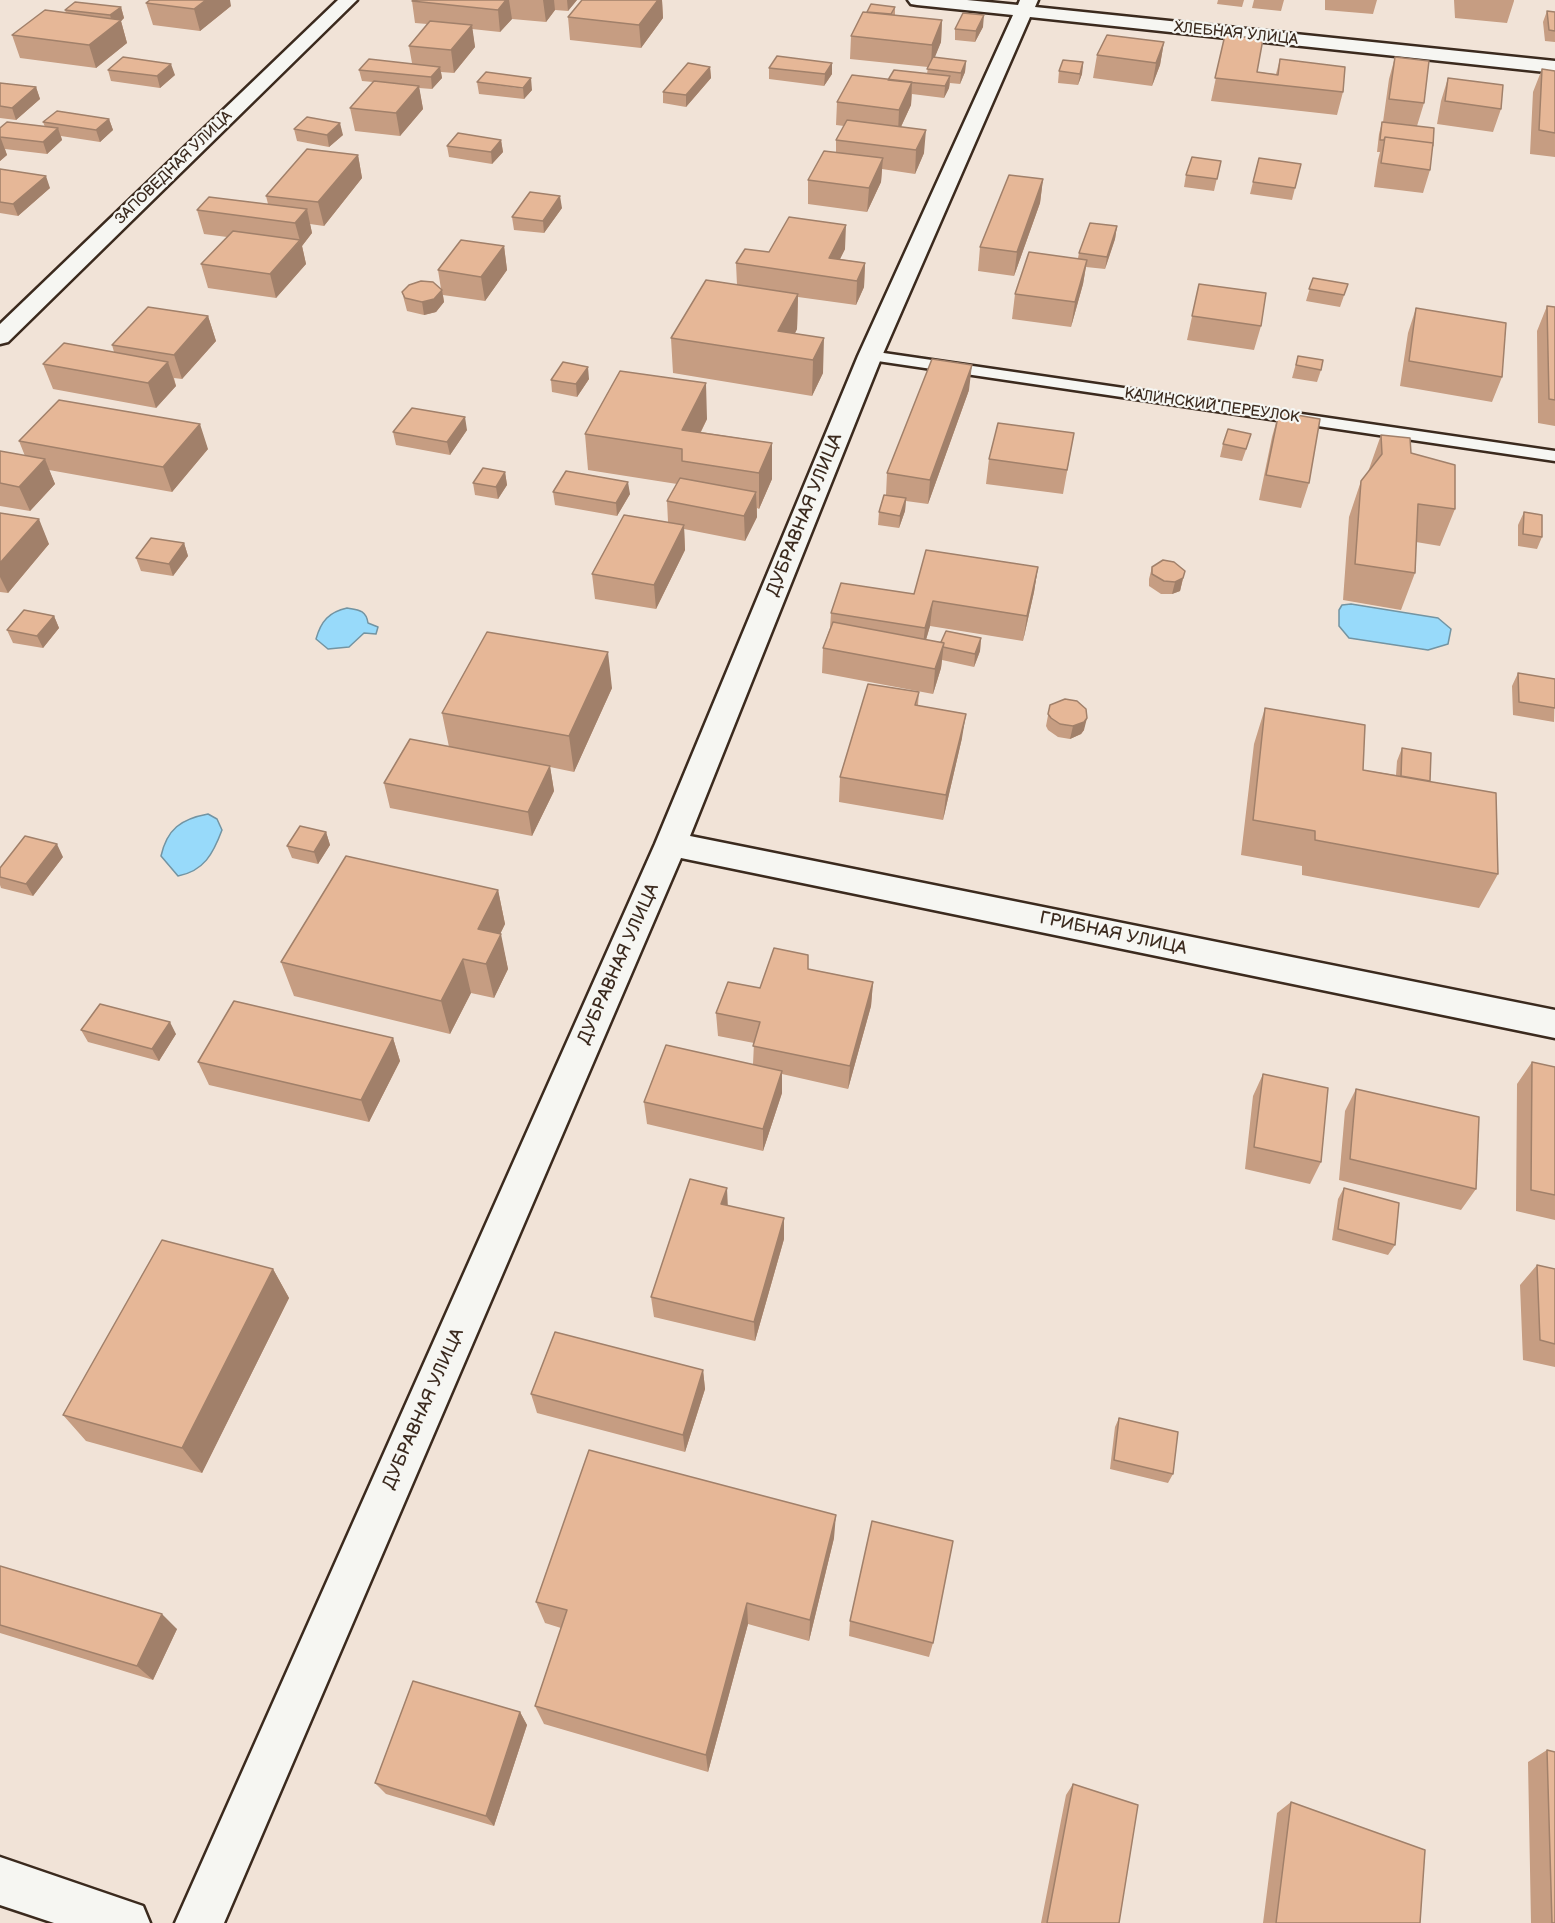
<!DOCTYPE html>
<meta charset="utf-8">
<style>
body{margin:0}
canvas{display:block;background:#f1e3d7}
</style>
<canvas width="1555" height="1923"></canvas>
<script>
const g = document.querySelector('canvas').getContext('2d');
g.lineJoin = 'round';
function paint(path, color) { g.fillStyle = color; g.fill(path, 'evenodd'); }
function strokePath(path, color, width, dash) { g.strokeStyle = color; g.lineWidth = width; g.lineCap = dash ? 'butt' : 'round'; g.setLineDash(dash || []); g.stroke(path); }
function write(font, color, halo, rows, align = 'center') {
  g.font = font + ' "Balsamiq Sans",sans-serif'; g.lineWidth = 4.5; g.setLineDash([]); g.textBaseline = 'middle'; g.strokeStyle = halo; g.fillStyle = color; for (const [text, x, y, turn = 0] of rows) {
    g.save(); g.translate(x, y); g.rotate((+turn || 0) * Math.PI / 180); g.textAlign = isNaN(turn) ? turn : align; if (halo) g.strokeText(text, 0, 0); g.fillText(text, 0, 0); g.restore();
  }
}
const water = new Path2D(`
 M1351 604 1438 618 1451 629 1448 644 1428 650 1349 638 1339 626V610L1342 605Z
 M347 608C359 610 366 610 368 623L378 627 376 634 364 633 349 647 328 649 316 639C321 621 329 612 347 608Z
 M208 814 217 819 222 830C213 854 204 871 178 876L161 856C167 829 181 819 208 814Z`);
paint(water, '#98dafa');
strokePath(water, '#7394a2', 1.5);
const lane = new Path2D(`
 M870 351 1555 451V461L864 359 862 356 864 353Z`);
const street = new Path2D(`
 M338 0H357L8 342 0 344V324Z
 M908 0H967L1018 5 1020 0H1038L1035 7 1555 61V73L1030 17 882 356 690 836 1555 1010V1038L681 858 224 1923H175L655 844 858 356 1013 15 917 5 911 4Z
 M0 1857 143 1906 150 1923H54L0 1905Z`);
strokePath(lane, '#3b2a1e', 5);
strokePath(street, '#3b2a1e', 5);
paint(lane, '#f6f6f2');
paint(street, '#f6f6f2');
paint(new Path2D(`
 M413 0H577L568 11 555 10 546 22 512 19 500 32 472 29 475 47 454 73 441 72 442 78 432 89 419 88 423 109 400 136 355 131 350 108 373 82 362 81 359 70 412 63 409 46 427 24 415 23 412 1Z
 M582 0H662L663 18 641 48 570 40 568 17Z
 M1218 0H1244L1242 7 1217 4Z
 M1254 0H1284L1281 11 1252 8Z
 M1325 0H1377L1373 14 1325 10Z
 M1454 0H1514V1L1507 23 1455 18Z
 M146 3 231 6 200 31 153 25Z
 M121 7 124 18 121 21 127 43 96 68 20 58 12 35 66 13 65 10Z
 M895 7V15L942 20 941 42 934 58 966 61 965 72 960 84 950 83 949 88 944 98 912 94 911 105 901 127 924 153 915 174 882 169 881 182 867 212 808 204V180L836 152V140L844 126 836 125 837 102 888 80 927 74 928 67 850 59 851 36 867 12Z
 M1547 11 1555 12V42L1545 41 1543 22Z
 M983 27 975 42 955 40V29Z
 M1225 35 1257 72 1276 74 1280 59 1343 92 1337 115 1211 101Z
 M1164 42 1160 65 1152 86 1093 78 1097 55Z
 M1395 57 1424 103 1417 126 1383 122 1389 79Z
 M1083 62 1082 74 1078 85 1058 83 1059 71Z
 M710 67 711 78 686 107 663 103V92Z
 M769 68 832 74 824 86 769 79Z
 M1542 69 1555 71V157L1530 154 1533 92Z
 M108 70 175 75 160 88 111 81Z
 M1448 78 1501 109 1493 132 1437 124 1441 101Z
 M477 82 532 90 524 99 479 94Z
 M0 83 36 87 40 99 16 120 0 118Z
 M109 119 113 130 100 142 61 136 62 140 47 154 5 149 7 155 0 161V128L45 127 43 122Z
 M1382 122 1430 170 1423 193 1374 187 1378 160 1380 152H1377L1379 134Z
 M294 129 343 135 329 147 297 141Z
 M501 140 503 152 492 164 449 157 447 146Z
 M358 155 362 178 324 226 310 224 312 233 302 246 306 264 276 298 208 288 201 264 227 237 204 234 197 210 268 204 266 196Z
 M1259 158 1301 164 1292 200 1250 194Z
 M1221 161 1214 191 1184 187 1186 175Z
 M0 169 50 188 18 216 0 213Z
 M1043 179 1040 203 1014 276 978 271 980 247Z
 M562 208 544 233 514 230 512 217Z
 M1117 226 1115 239 1105 269 1086 267 1083 284 1071 327 1012 319 1015 294 1078 258 1079 253Z
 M504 246 507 270 485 301 443 295 444 302 436 312 424 315 407 311 402 292 441 289 438 270Z
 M845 249 840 259 865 263 864 287 856 305 798 297 797 329 795 333 823 373 812 396 673 373 671 338 737 285 736 263 769 252Z
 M1313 278 1348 284 1340 307 1306 301Z
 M1199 284 1261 326 1254 350 1187 340Z
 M1547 306 1555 307V426L1538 423 1537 331Z
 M1416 308 1502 377 1492 402 1400 386 1408 333Z
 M208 316 216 341 182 379 174 378 176 386 156 408 53 389 43 364 114 352 112 345Z
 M1298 356 1321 370 1317 382 1292 378Z
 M589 379 577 397 552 392 551 380Z
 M969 390 928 504 906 501 905 511 899 528 878 525 879 512 886 495 887 473Z
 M1279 412 1309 483 1301 508 1259 500 1272 437Z
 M707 419 701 432 772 443V479L759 509 757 508V517L745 541 684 529 685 550 656 609 595 599 592 574 668 522 667 501 677 484 588 470 585 434Z
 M467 430 450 455 396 445 393 432Z
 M1074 433 1063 494 986 484 989 459Z
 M1381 435 1455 509 1440 546 1416 542 1415 573 1401 610 1343 600 1349 517 1361 481 1368 472Z
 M19 441 208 449 172 492 49 470 55 484 30 511 0 506V451L25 456Z
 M1223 444 1247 447 1242 461 1220 457Z
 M505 472 507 485 498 499 475 495 473 483Z
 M553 492 630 494 617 516 555 505Z
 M1524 512 1542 537 1537 549 1518 546V525Z
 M0 513 49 544 8 593 0 592Z
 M184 543 188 556 173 576 141 571 136 558Z
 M1038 567 1034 592 1023 641 930 626 926 640 941 642 981 638 980 651 974 667 942 660 941 668 933 694 822 673 823 648 830 628 831 613 914 594Z
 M1152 567 1185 571 1180 591 1172 594H1161L1149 586V579Z
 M54 616 59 628 43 648 13 643 7 630Z
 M1518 673 1555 679 1554 722 1513 715 1512 686Z
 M612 688 574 772 550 767 554 791 532 836 390 808 384 783 449 747 442 713Z
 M919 692 918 705 962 738 943 820 839 802 840 777Z
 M1050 705 1084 730 1081 734 1070 739 1058 737 1048 730 1046 726Z
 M1265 708 1363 770 1396 775 1397 761 1402 748 1430 781 1498 874 1479 908 1302 875V866L1241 855 1254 744Z
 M326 832 330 845 318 864 292 858 287 846Z
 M63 857 33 896 1 888 0 885V868Z
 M498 890 505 924 500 934 508 969 494 998 471 993 450 1034 294 996 281 962Z
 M808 969 873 982 871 1006 848 1089 782 1074V1093L763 1151 647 1124 644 1102 753 1064 754 1043 718 1036 716 1013 760 988Z
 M81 1030 176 1034 159 1061 88 1042Z
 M393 1038 400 1061 369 1122 209 1085 198 1062Z
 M1532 1062 1555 1067V1220L1516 1211 1517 1084Z
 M1263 1074 1321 1162 1310 1184 1245 1169 1253 1096Z
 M1356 1089 1476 1189 1461 1210 1339 1180 1345 1111Z
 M727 1188V1206L784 1239 755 1341 654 1317 651 1297Z
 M1344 1188 1395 1245 1388 1255 1332 1240 1338 1199Z
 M1537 1265 1555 1269V1367L1523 1360 1520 1285Z
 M273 1269 289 1298 202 1473 86 1441 63 1415Z
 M703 1370 705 1389 685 1452 537 1413 531 1394Z
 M1119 1418 1173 1474 1168 1483 1110 1469 1115 1427Z
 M834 1538 809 1641 748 1624 708 1772 544 1724 535 1706 561 1628 545 1623 536 1602Z
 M0 1566 177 1629 153 1680 0 1633Z
 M850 1621 933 1643 929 1657 849 1636Z
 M520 1712 527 1725 494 1826 386 1794 375 1783Z
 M1547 1750 1555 1923H1531L1528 1762Z
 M1073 1784 1119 1923H1041L1066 1795Z
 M1291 1802 1420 1923H1263L1277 1813Z`), '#c69d82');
paint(new Path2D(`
 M206 0H230L231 6 200 31 194 9Z
 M506 0H509L512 19 500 32 498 10Z
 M543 0H554L555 10 546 22Z
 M567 0H577L568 11Z
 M658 0H662L663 18 641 48 639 25Z
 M121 7 124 18 121 21 127 43 96 68 89 45 113 26 110 15Z
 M984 15 983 27 975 42 976 31Z
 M942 20 941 42 931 67 932 45Z
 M472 25 475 47 454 73 451 50Z
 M1164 42 1160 65 1152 86 1156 63Z
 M966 61 965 72 960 84 961 73Z
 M1083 62 1082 74 1078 85 1080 74Z
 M832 63V74L824 86 825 74Z
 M171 64 175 75 160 88 157 76Z
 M440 67 442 78 432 89 431 77Z
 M710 67 711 78 686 107V95Z
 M950 76 949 88 944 98 945 86Z
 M531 78 532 90 524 99 523 88Z
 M912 82 911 105 898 133 899 110Z
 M419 86 423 109 400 136 396 113Z
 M36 87 40 99 16 120 12 108Z
 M109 119 113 130 100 142 96 130Z
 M340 123 343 135 329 147 327 135Z
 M58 128 62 140 47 154 43 142Z
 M926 130 924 153 915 174 916 150Z
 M0 136 7 155 0 161Z
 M501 140 503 152 492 164 491 152Z
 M358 155 362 178 324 226 318 202Z
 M883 158 881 182 867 212 869 188Z
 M46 176 50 188 18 216 13 204Z
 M1043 179 1040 203 1014 276 1017 252Z
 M560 196 562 208 544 233 543 221Z
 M307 209 312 233 302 246 306 264 276 298 270 274 300 241 295 223Z
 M846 225 845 249 831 277 829 258Z
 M1117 226 1115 239 1105 269 1107 257Z
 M504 246 507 270 485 301 481 277Z
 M1087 260 1083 284 1071 327 1075 302Z
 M865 263 864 287 856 305 857 281Z
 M442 290 444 302 436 312 424 315 422 302Z
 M798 294 797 329 784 356 778 331Z
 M208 316 216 341 182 379 174 355Z
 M824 338 823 373 812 396 813 360Z
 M168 362 176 386 156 408 148 383Z
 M972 365 969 390 928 504 930 480Z
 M588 367 589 379 577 397 576 384Z
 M706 383 707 419 686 461 682 430Z
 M465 417 467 430 450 455 447 442Z
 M200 424 208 449 172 492 163 467Z
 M772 443V479L759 509V473Z
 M45 459 55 484 30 511 19 487Z
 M505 472 507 485 498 499 496 487Z
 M628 482 630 494 617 516 616 503Z
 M756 492 757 517 745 541 744 516Z
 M906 498 905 511 899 528 900 516Z
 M39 519 49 544 8 593 0 577V563Z
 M684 525 685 550 656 609 654 585Z
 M184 543 188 556 173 576 169 564Z
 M1038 567 1034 592 1023 641 1027 616Z
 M1183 578 1180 591 1172 594 1175 582Z
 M933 601 930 626 922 653 925 628Z
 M54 616 59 628 43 648 37 636Z
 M981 638 980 651 974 667 975 654Z
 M944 643 941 668 933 694 935 669Z
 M608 652 612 688 574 772 569 736Z
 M966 714 962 738 943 820 946 795Z
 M1087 718 1084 730 1081 734 1070 739 1073 726Z
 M550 766 554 791 532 836 528 812Z
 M326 832 330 845 318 864 314 852Z
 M57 844 63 857 33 896 26 884Z
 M498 890 505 924 486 963 478 929Z
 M501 934 508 969 494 998 486 964Z
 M463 959 471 993 450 1034 441 1001Z
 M873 982 871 1006 848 1089 850 1066Z
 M170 1022 176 1034 159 1061 152 1049Z
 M393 1038 400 1061 369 1122 361 1100Z
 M782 1071V1093L763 1151V1129Z
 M727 1188 728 1209 721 1204Z
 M784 1218V1239L755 1341 754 1322Z
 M273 1269 289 1298 202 1473 182 1448Z
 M703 1370 705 1389 685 1452 683 1435Z
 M836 1515 834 1538 809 1641 810 1620Z
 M747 1603 748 1624 708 1772 706 1755Z
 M162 1614 177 1629 153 1680 137 1666Z
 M520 1712 527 1725 494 1826 486 1816Z`), '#a1806a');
const building = new Path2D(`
 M150 0H206L194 9 146 3Z
 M413 0H506L498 10 412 1Z
 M582 0H658L639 25 568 17Z
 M75 2 121 7 110 15 65 10Z
 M871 4 895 7 891 14 867 12Z
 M45 10 121 20 89 45 12 35Z
 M1547 11 1555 12V31L1549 30Z
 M863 12 942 20 932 45 851 36Z
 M963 13 984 15 976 31 955 29Z
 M430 21 472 25 451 50 409 46Z
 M1107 35 1164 42 1156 63 1097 55Z
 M1225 35 1263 39 1257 72 1278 75 1280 59 1345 67 1343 92 1215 78Z
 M777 56 832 63 825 74 769 68Z
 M123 57 171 64 157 76 108 70Z
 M933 57 966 61 961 73 927 69Z
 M1395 57 1429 61 1424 103 1389 99Z
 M369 59 440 67 431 77 359 70Z
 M1063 60 1083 62 1080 74 1059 71Z
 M688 63 710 67 686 95 663 92Z
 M1542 69 1555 71V133L1539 130Z
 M894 70 950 76 945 86 888 80Z
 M486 72 531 78 523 88 477 82Z
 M852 75 912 82 899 110 837 102Z
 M1448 78 1503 85 1501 109 1445 101Z
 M374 81 419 86 396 113 350 108Z
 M0 83 36 87 12 108 0 106Z
 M57 111 109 119 96 130 43 122Z
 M307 117 340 123 327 135 294 129Z
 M847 120 926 130 916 150 836 140Z
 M7 122 58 128 43 142 0 137V128Z
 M1382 122 1434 128 1433 146V143L1385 137 1384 140H1380Z
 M458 133 501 140 491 152 447 146Z
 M1385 137 1433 143 1430 170 1381 163Z
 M307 149 358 155 318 202 266 196Z
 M824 151 883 158 869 188 808 180Z
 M1192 157 1221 161 1217 179 1186 175Z
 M1259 158 1301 164 1295 188 1253 182Z
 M0 169 46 176 13 204 0 202Z
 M1009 175 1043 179 1017 252 980 247Z
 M530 192 560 196 543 221 512 217Z
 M209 197 307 209 295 223 197 210Z
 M789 217 846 225 829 258 865 263 857 281 736 263 745 249 769 252Z
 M1090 223 1117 226 1107 257 1079 253Z
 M233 231 300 240 270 274 201 264Z
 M461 240 504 246 481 277 438 270Z
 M1029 252 1087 260 1075 302 1015 294Z
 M1313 278 1348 284 1344 295 1309 289Z
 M706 280 798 294 778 331 824 338 813 360 671 338Z
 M421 281 433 282 442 290 434 299 422 302 405 298 402 292 409 285Z
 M1199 284 1266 293 1261 326 1192 316Z
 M1547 306 1555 307V400L1549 399Z
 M148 307 208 316 174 355 112 345Z
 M1416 308 1506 323 1502 377 1409 361Z
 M64 343 168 362 148 383 43 364Z
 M1298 356 1323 360 1321 370 1296 365Z
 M932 359 972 365 930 480 887 473Z
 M563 362 588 367 576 384 551 380Z
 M620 371 706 383 682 430 772 443 759 473 682 461V449L585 434Z
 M59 400 200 424 163 467 19 441Z
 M412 408 465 417 447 442 393 432Z
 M1279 412 1320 419 1309 483 1266 475Z
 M998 423 1074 433 1067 470 989 459Z
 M1228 429 1251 434 1246 449 1223 444Z
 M1381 435 1410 438 1411 453 1455 465V509L1418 504 1415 573 1355 564 1361 481 1382 454Z
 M0 451 45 459 19 487 0 483Z
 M483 468 505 472 496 487 473 483Z
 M566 471 628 482 616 503 553 492Z
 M680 478 756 492 744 516 667 501Z
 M884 495 906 498 900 516 879 512Z
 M1524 512 1542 515V537L1523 534Z
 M0 513 39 519 0 563Z
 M624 515 684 525 654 585 592 574Z
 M151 538 184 543 169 564 136 558Z
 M926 550 1038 567 1027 616 933 601 925 628 831 613 841 583 914 594Z
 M1163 560 1174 562 1185 571 1183 578 1175 582 1164 581 1152 574V567Z
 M24 610 54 616 37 636 7 630Z
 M833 622 944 643 935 669 823 648Z
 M946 631 981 638 975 654 943 647 944 643 941 642Z
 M487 632 608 652 569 736 442 713Z
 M1518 673 1555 679V708L1519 702Z
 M868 684 919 692 915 705 966 714 946 795 840 777Z
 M1065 699 1077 701 1086 709 1087 718 1084 722 1073 726 1060 724 1051 718 1048 714 1050 705Z
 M1265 708 1365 725 1363 770 1496 793 1498 874 1315 840V831L1253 820Z
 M410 739 550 766 528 812 384 783Z
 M1402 748 1431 753 1430 781 1401 776Z
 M300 826 326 832 314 852 287 846Z
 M25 836 57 844 26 884 0 877V868Z
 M346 856 498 890 478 929 501 934 486 964 463 959 441 1001 281 962Z
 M774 948 808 955V969L873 982 850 1066 753 1046 760 1022 716 1013 728 982 760 988Z
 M234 1001 393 1038 361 1100 198 1062Z
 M100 1004 170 1022 152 1049 81 1030Z
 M666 1045 782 1071 763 1129 644 1102Z
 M1532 1062 1555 1067V1195L1531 1190Z
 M1263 1074 1328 1088 1321 1162 1254 1147Z
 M1356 1089 1479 1117 1476 1189 1350 1159Z
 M690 1179 727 1188 721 1204 784 1218 754 1322 651 1297Z
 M1344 1188 1399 1203 1395 1245 1338 1229Z
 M162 1240 273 1269 182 1448 63 1415Z
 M1537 1265 1555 1269V1344L1540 1340Z
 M555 1332 703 1370 683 1435 531 1394Z
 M1119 1418 1178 1432 1173 1474 1114 1460Z
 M589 1450 836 1515 810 1620 747 1603 706 1755 535 1706 567 1610 536 1602Z
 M872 1521 953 1541 933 1643 850 1621Z
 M0 1566 162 1614 137 1666 0 1625Z
 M413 1681 520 1712 486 1816 375 1783Z
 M1547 1750 1555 1752V1923H1552Z
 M1073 1784 1138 1805 1119 1923H1047Z
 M1291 1802 1425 1850 1420 1923H1276Z`);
paint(building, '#e6b797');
strokePath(building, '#a1806a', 1.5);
write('15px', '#3b2a1e', '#f6f6f2', [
 ["ХЛЕБНАЯ УЛИЦА",1236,34,6],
 ["ЗАПОВЕДНАЯ УЛИЦА",174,168,-44],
 ["КАЛИНСКИЙ ПЕРЕУЛОК",1212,406,8]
]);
write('18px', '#3b2a1e', '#f6f6f2', [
 ["ДУБРАВНАЯ УЛИЦА",805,515,-68],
 ["ГРИБНАЯ УЛИЦА",1113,934,12],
 ["ДУБРАВНАЯ УЛИЦА",619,964,-66],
 ["ДУБРАВНАЯ УЛИЦА",424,1409,-66]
]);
</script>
